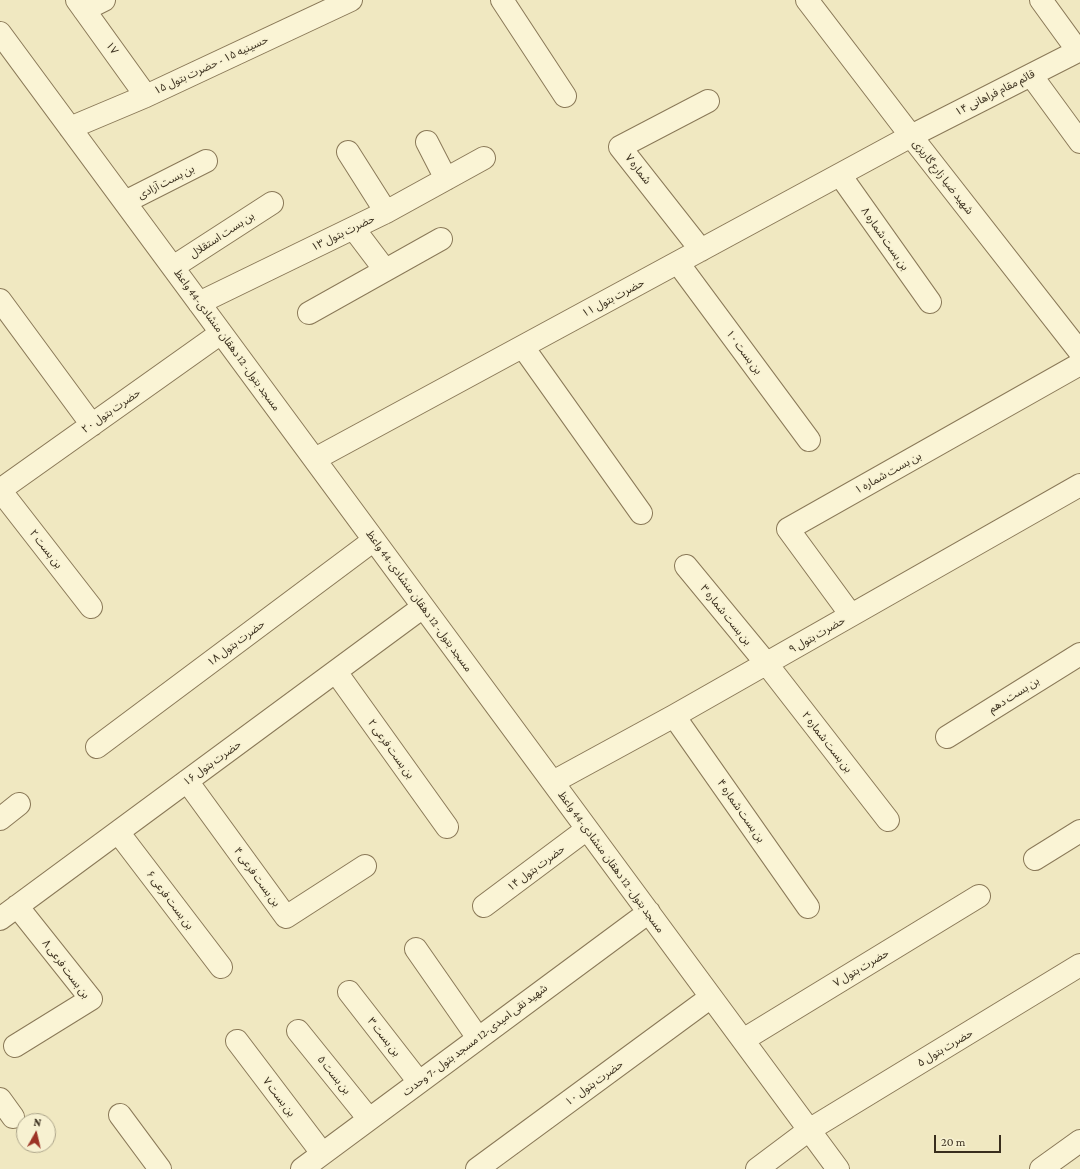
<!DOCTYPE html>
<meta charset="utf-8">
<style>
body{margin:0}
#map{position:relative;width:1080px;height:1169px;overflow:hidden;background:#f0e8c1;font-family:"Crimson Pro",serif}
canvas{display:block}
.north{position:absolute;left:16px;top:1113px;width:40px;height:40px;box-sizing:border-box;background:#f7f1d1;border:1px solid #aba389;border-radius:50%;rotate:8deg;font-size:11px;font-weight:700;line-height:16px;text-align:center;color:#392e1d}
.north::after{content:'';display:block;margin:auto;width:14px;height:18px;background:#9c3325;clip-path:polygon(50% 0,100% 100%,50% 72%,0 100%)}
.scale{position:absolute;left:934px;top:1135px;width:67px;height:18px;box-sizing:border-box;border:2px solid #392e1d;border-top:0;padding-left:5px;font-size:12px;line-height:14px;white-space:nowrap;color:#392e1d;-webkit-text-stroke:3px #f7f1d1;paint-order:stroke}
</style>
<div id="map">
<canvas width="1080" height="1169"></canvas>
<div class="north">N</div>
<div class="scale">20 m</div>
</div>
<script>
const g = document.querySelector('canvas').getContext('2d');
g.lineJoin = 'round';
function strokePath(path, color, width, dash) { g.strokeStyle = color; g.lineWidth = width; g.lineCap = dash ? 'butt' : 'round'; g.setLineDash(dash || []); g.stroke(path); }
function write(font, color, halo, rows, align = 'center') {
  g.font = font + ' "Crimson Pro","Noto Sans Arabic",serif'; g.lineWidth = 3; g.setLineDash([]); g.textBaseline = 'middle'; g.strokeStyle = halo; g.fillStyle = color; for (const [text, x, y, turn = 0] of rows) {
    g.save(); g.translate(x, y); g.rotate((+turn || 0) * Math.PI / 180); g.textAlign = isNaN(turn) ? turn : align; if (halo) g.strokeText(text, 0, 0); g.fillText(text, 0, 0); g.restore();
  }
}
const minor = new Path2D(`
 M77 0 146 96
 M502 0 565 96
 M807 0 911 136 1080 352
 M1041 0 1078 51
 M84 10 104 0
 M0 33 838 1169
 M1031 75 1080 142
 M70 128 146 96 351 0
 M427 142 446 179
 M348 152 386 212
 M840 175 930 302
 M125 202 206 161
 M354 229 385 270
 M701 250 620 147 708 101
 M678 263 809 440
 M173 267 272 203
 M0 300 92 425
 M199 303 386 212 484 158
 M309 313 441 239
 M523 347 641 513
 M315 459 911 136 1080 50
 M686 566 766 663 888 820
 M91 607 0 490 221 333
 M851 615 788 529 1080 364
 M336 672 447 827
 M674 716 808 907
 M947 737 1080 654
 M97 747 374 540
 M187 781 286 917 365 866
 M553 782 674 716 1080 485
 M0 819 19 804
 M118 832 221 967
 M1035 859 1080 831
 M484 906 587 829
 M0 919 423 607
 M416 949 478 1038
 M349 992 419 1082
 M298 1031 369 1119
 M743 1040 979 896
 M237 1041 322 1153
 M15 1046 91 999 17 906
 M0 1099 13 1117
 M120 1115 160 1169
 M302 1169 649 912
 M477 1169 711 997
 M757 1169 809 1130 1080 965
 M1041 1169 1080 1141`);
strokePath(minor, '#8a7958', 24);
strokePath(minor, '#faf4d5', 22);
write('11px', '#392e1d', '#f7f1d1', [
 ["۱۷",112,48,54],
 ["حسینیه ۱۵ - حضرت بتول ۱۵",211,65,-25],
 ["۱۴ قائم مقام فراهانی",995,93,-27],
 ["شماره ۷",638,169,52],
 ["شهید ضیا زارع گاریزی",943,177,52],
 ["بن بست آزادی",166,182,-27],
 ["حضرت بتول ۱۳",343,233,-26],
 ["بن بست استقلال",222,235,-33],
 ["بن بست شماره ۸",885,239,55],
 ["حضرت بتول ۱۱",613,298,-28],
 ["مسجد بتول- 12 دهقان منشادی-44 واعظ",227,340,54],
 ["بن بست ۱۰",744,352,53],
 ["حضرت بتول ۲۰",111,411,-35],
 ["بن بست شماره ۱",888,473,-29],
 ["بن بست ۲",46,549,52],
 ["مسجد بتول- 12 دهقان منشادی-44 واعظ",419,601,54],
 ["بن بست شماره ۳",726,615,51],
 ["حضرت بتول ۹",817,635,-30],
 ["حضرت بتول ۱۸",236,643,-37],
 ["بن بست دهم",1014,695,-32],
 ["بن بست شماره ۲",827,742,52],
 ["بن بست فرعی ۲",391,749,54],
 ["حضرت بتول ۱۶",212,763,-36],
 ["بن بست شماره ۴",741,811,55],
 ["مسجد بتول- 12 دهقان منشادی-44 واعظ",611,862,54],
 ["حضرت بتول ۱۴",536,868,-37],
 ["بن بست فرعی ۴",257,877,54],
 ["بن بست فرعی ۶",170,900,53],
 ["حضرت بتول ۷",861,968,-31],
 ["بن بست فرعی ۸",66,969,53],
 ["بن بست ۳",384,1037,52],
 ["شهید نقی امیدی-12 مسجد بتول -7 وحدت",475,1040,-37],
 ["حضرت بتول ۵",945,1048,-31],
 ["بن بست ۵",334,1075,51],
 ["حضرت بتول ۱۰",594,1083,-36],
 ["بن بست ۷",279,1097,53]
]);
</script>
